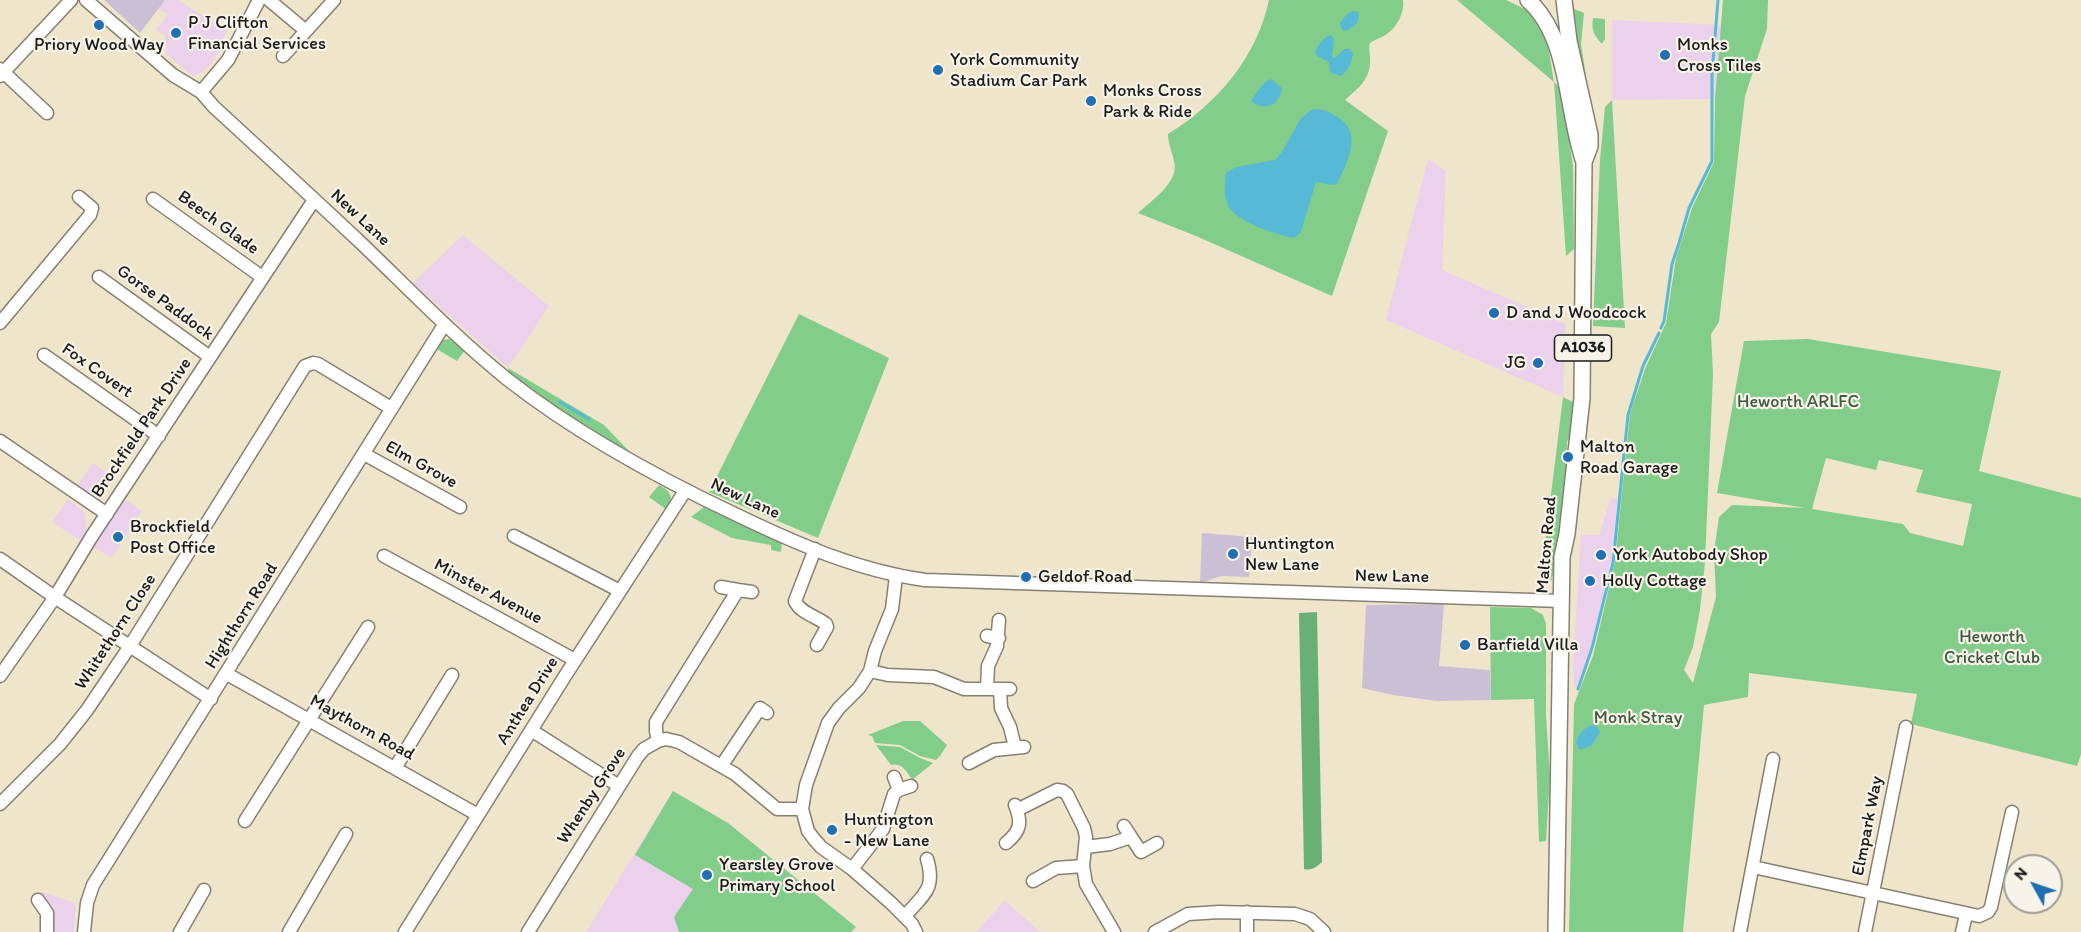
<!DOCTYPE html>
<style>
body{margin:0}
#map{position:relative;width:2081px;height:932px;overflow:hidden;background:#efe5ca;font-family:Itim,sans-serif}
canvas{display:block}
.north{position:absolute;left:2003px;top:854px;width:60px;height:60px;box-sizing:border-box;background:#f7f3e8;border:2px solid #9f9d96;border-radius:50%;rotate:310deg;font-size:16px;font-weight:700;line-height:24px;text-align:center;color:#1c1c1c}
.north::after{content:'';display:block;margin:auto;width:21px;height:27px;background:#1f6fb2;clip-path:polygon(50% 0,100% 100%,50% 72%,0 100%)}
</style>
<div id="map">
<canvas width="2081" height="932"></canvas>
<div class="north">N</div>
</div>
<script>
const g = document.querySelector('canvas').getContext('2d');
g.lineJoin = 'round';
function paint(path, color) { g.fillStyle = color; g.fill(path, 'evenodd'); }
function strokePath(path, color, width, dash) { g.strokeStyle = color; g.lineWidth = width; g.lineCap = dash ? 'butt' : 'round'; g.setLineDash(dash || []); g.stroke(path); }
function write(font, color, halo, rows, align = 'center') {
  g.font = font + ' Itim,sans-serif'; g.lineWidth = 4.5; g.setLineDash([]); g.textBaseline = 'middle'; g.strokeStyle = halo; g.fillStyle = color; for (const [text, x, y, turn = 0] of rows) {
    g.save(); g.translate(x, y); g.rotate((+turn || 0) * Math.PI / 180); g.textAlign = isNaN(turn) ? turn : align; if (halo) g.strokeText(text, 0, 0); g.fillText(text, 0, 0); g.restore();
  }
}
paint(new Path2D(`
 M165 0H178L198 13 229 27 223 39 226 41 210 65 201 73 193 76 167 55 165 35 156 30 168 14 158 9Z
 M1612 20 1721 25 1715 99 1612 100Z
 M1428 159 1446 171 1442 270 1566 324 1563 397 1386 320Z
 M463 235 549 306 508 368 413 283Z
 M93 463 114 478 99 500 77 486Z
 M1611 498 1617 499 1612 562 1593 641 1577 687H1574L1573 665 1581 535H1599Z
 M68 499 85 513 87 533 81 541 52 522Z
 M124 499 142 511 112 558 94 547Z
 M673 791 728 823 856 927 851 932H586Z
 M41 892 76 903 74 932H51L54 906 47 904Z
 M1005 900 1020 914 1040 932H976Z`), '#ebd1eb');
paint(new Path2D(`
 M104 0H165L140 33Z
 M1202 533 1252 537 1249 577 1222 576 1200 583Z
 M1444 604 1439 666 1490 670 1491 700 1437 701 1393 695 1362 688 1366 605Z`), '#cbbfd5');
paint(new Path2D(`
 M1269 0H1403C1405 12 1397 27 1387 34 1382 38 1375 39 1370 43 1368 50 1371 56 1370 63 1369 81 1357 89 1345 100L1388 131 1332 296 1196 236 1138 213C1151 201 1180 182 1174 161 1172 150 1168 145 1168 134 1217 104 1257 57 1269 0Z
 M1457 0H1506L1529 11 1546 33 1554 82 1561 89 1573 166 1574 249 1566 256 1554 82Z
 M1723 0H1768L1767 29 1745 96 1719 322 1711 334 1713 374 1705 562 1700 610 1693 647 1684 670 1693 683 1716 597 1714 552 1719 517 1732 505 1805 508 1717 493 1744 341 1808 339 2001 371 1979 471 2081 498V754L2077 766 1911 724 1917 694 1749 673 1748 697 1704 705 1683 932H1569L1574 704 1593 656 1615 562 1630 414 1645 369 1666 323 1676 258 1692 208 1714 162 1715 99ZM1826 458 1876 470 1879 460 1923 470 1916 492 1972 504 1963 546 1910 533 1903 524 1812 509Z
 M1574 9 1584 13 1581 44 1586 76 1576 40Z
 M1593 18 1605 19V39L1602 44C1594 36 1591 29 1593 18Z
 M1612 100 1625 328 1593 326 1600 160 1605 107Z
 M799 314 889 358 818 538 709 492Z
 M450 339 465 350 457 361 435 348 441 340Z
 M508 368 604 425 629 451 619 450 558 409 509 374Z
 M1563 397 1575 403 1574 426 1567 442 1566 489 1559 555 1551 581 1539 592Z
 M659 485C671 491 674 498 667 510L649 497Z
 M704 507 782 542 781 552 771 550V545L732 538 691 517Z
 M1490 607 1531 608 1543 615 1546 624V716L1550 777 1546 841 1539 842 1534 699 1491 700Z
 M903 721H920L947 745 940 756 936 760 920 756 900 745 875 743 872 736 868 735Z
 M876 745 900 747 920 758 933 763 912 780C907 772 902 762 891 765Z
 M673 791 728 823 856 927 851 932H679L674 917 693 889 635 855Z`), '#82cd8a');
paint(new Path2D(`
 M1317 612 1322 862C1316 867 1312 871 1304 869L1299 613Z`), '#69b076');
paint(new Path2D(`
 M1353 11 1358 12C1361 22 1355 26 1346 31L1342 30 1340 23 1347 14Z
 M1332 35 1334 40 1332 57 1335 58 1344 49H1349L1353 53C1352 62 1348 70 1341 76L1330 72 1329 62 1317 56 1315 52C1318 45 1324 36 1332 35Z
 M1271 79 1282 88C1280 105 1264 112 1251 101 1256 94 1262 82 1271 79Z
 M1313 109C1324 109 1330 112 1339 118 1363 134 1347 163 1337 184L1331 185 1316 182 1301 232 1294 238C1277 235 1237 222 1229 207 1223 198 1225 183 1226 173L1236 167 1275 160 1282 152 1301 118Z
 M1595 724 1600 732 1592 745 1580 750 1576 743C1579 732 1584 728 1595 724Z`), '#57b9d5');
strokePath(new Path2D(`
 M1661 328 1664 321 1672 264 1679 243 1689 208 1712 161V74L1718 0
 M560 402 589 419
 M1578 689 1592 648 1613 563 1628 415 1643 366 1659 333`), '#57b9d5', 3);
const minor = new Path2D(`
 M86 0 173 75 201 92 214 107C263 152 312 197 361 243 409 289 455 337 507 379 577 434 656 477 737 515 797 544 859 571 925 580L1561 601
 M269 0 306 31 283 56
 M306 31 334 0
 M0 69 47 113
 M0 76 71 0
 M201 92 228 60 259 0
 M153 199 262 277
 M99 277 210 357
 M0 323 90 215 92 208 79 197
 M44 355 159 436
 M0 441 107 514
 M364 454 460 507
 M514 536 620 591
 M815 549 795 601C800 613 816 616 826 624L827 627 817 645
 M384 556 575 660
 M0 559 59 600 211 699
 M896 576 892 609 875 651 870 671 859 688 839 708 828 723 806 785 802 809 808 831 814 839 821 847 852 869 891 903 912 924 916 932
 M738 590 752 592
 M987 636 999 638
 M870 671 888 675 934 677 964 689H1010
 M227 674 478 815
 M0 676 55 597 92 536 314 200
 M987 689 988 666 997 646 999 620
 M1000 689 1001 708 1010 727 1015 747
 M531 730 619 786
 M658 741 656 731V722L738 590 721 587
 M969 763 994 750 1024 747
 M722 765 760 708 767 713
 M395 768 452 675
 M894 777 899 790
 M0 804 60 744 87 710 130 646 305 366 313 363 318 364 391 408
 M1017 810 1057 790 1063 791 1067 794 1084 828 1086 837 1083 866 1086 884 1114 932
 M245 821 368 627
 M1124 826 1131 837
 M1006 843C1021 831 1022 822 1015 805
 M1086 847 1110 844 1131 837 1141 852 1157 843
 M1753 867 1979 916 1988 912 1991 907 2012 812
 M852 869 883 829 894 794 899 790 911 786
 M1033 881 1056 868 1083 866
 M38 900 47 913V932
 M905 916C924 894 936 889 927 859
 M84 932 87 903 93 885 444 325
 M180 932 204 890
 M289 932 346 834
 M405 932 565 676 685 491
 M528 932 638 756 644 749 658 741 666 739 679 742 735 774 777 809H802
 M1155 932 1188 914 1219 912 1295 914 1310 919 1324 932
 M1247 932V912
 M1740 932 1773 759
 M1865 932 1906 727
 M1962 932 1966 915`);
const major = new Path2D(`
 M1528 0C1570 37 1566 112 1584 162
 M1556 932 1562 557 1567 534 1582 398 1584 162 1590 146V135L1569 41 1564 0`);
strokePath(minor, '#868073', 15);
strokePath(major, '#868073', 18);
strokePath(minor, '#fff', 12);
strokePath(major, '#fff', 15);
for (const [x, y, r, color] of [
 [99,25,6,"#1f6fb2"],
 [176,33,6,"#1f6fb2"],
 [1665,55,6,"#1f6fb2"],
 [938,70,6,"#1f6fb2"],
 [1091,101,6,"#1f6fb2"],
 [1494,313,6,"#1f6fb2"],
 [1538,363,6,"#1f6fb2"],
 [1568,457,6,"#1f6fb2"],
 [118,537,6,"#1f6fb2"],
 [1233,554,6,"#1f6fb2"],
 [1601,555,6,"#1f6fb2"],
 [1026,577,6,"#1f6fb2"],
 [1590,581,6,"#1f6fb2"],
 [1465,645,6,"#1f6fb2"],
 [832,830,6,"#1f6fb2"],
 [707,875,6,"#1f6fb2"]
]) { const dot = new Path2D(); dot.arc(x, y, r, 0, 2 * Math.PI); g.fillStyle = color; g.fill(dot); strokePath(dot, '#f7f3e8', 2); }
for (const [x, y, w] of [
 [1583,348,57]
]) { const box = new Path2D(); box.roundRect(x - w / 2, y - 13, w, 26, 4.5); g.fillStyle = '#f7f3e8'; g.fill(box); strokePath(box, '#1c1c1c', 1.5); }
write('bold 16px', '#1c1c1c', null, [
 ["A1036",1583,348]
]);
write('18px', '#1c1c1c', '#f7f3e8', [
 ["P J Clifton",188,23],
 ["Financial Services",188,44],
 ["Priory Wood Way",99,45,"center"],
 ["Monks",1677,45],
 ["Cross Tiles",1677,66],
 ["York Community",950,60],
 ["Stadium Car Park",950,81],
 ["Monks Cross",1103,91],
 ["Park & Ride",1103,112],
 ["D and J Woodcock",1506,313],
 ["JG",1526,363,"right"],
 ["Malton",1580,447],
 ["Road Garage",1580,468],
 ["Brockfield",130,527],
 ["Post Office",130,548],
 ["Huntington",1245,544],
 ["New Lane",1245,565],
 ["York Autobody Shop",1613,555],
 ["Geldof Road",1038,577],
 ["Holly Cottage",1602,581],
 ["Barfield Villa",1477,645],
 ["Huntington",844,820],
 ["- New Lane",844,841],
 ["Yearsley Grove",719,865],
 ["Primary School",719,886]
], 'left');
write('18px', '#1c1c1c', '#f7f3e8', [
 ["New Lane",360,218,43],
 ["Beech Glade",218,223,36],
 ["Gorse Paddock",165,303,36],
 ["Fox Covert",97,371,35],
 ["Brockfield Park Drive",142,428,-56],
 ["Elm Grove",421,465,29],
 ["New Lane",745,499,25],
 ["Malton Road",1547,545,-85],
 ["New Lane",1392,577,1],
 ["Minster Avenue",488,592,28],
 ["Highthorn Road",242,616,-58],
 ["Whitethorn Close",116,632,-57],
 ["Anthea Drive",528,701,-58],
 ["Maythorn Road",362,728,29],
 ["Whenby Grove",592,796,-57],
 ["Elmpark Way",1868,826,-79]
]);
write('18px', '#405a42', '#f7f3e8', [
 ["Heworth ARLFC",1798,402],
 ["Heworth",1992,637],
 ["Cricket Club",1992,658],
 ["Monk Stray",1638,718]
]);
</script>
